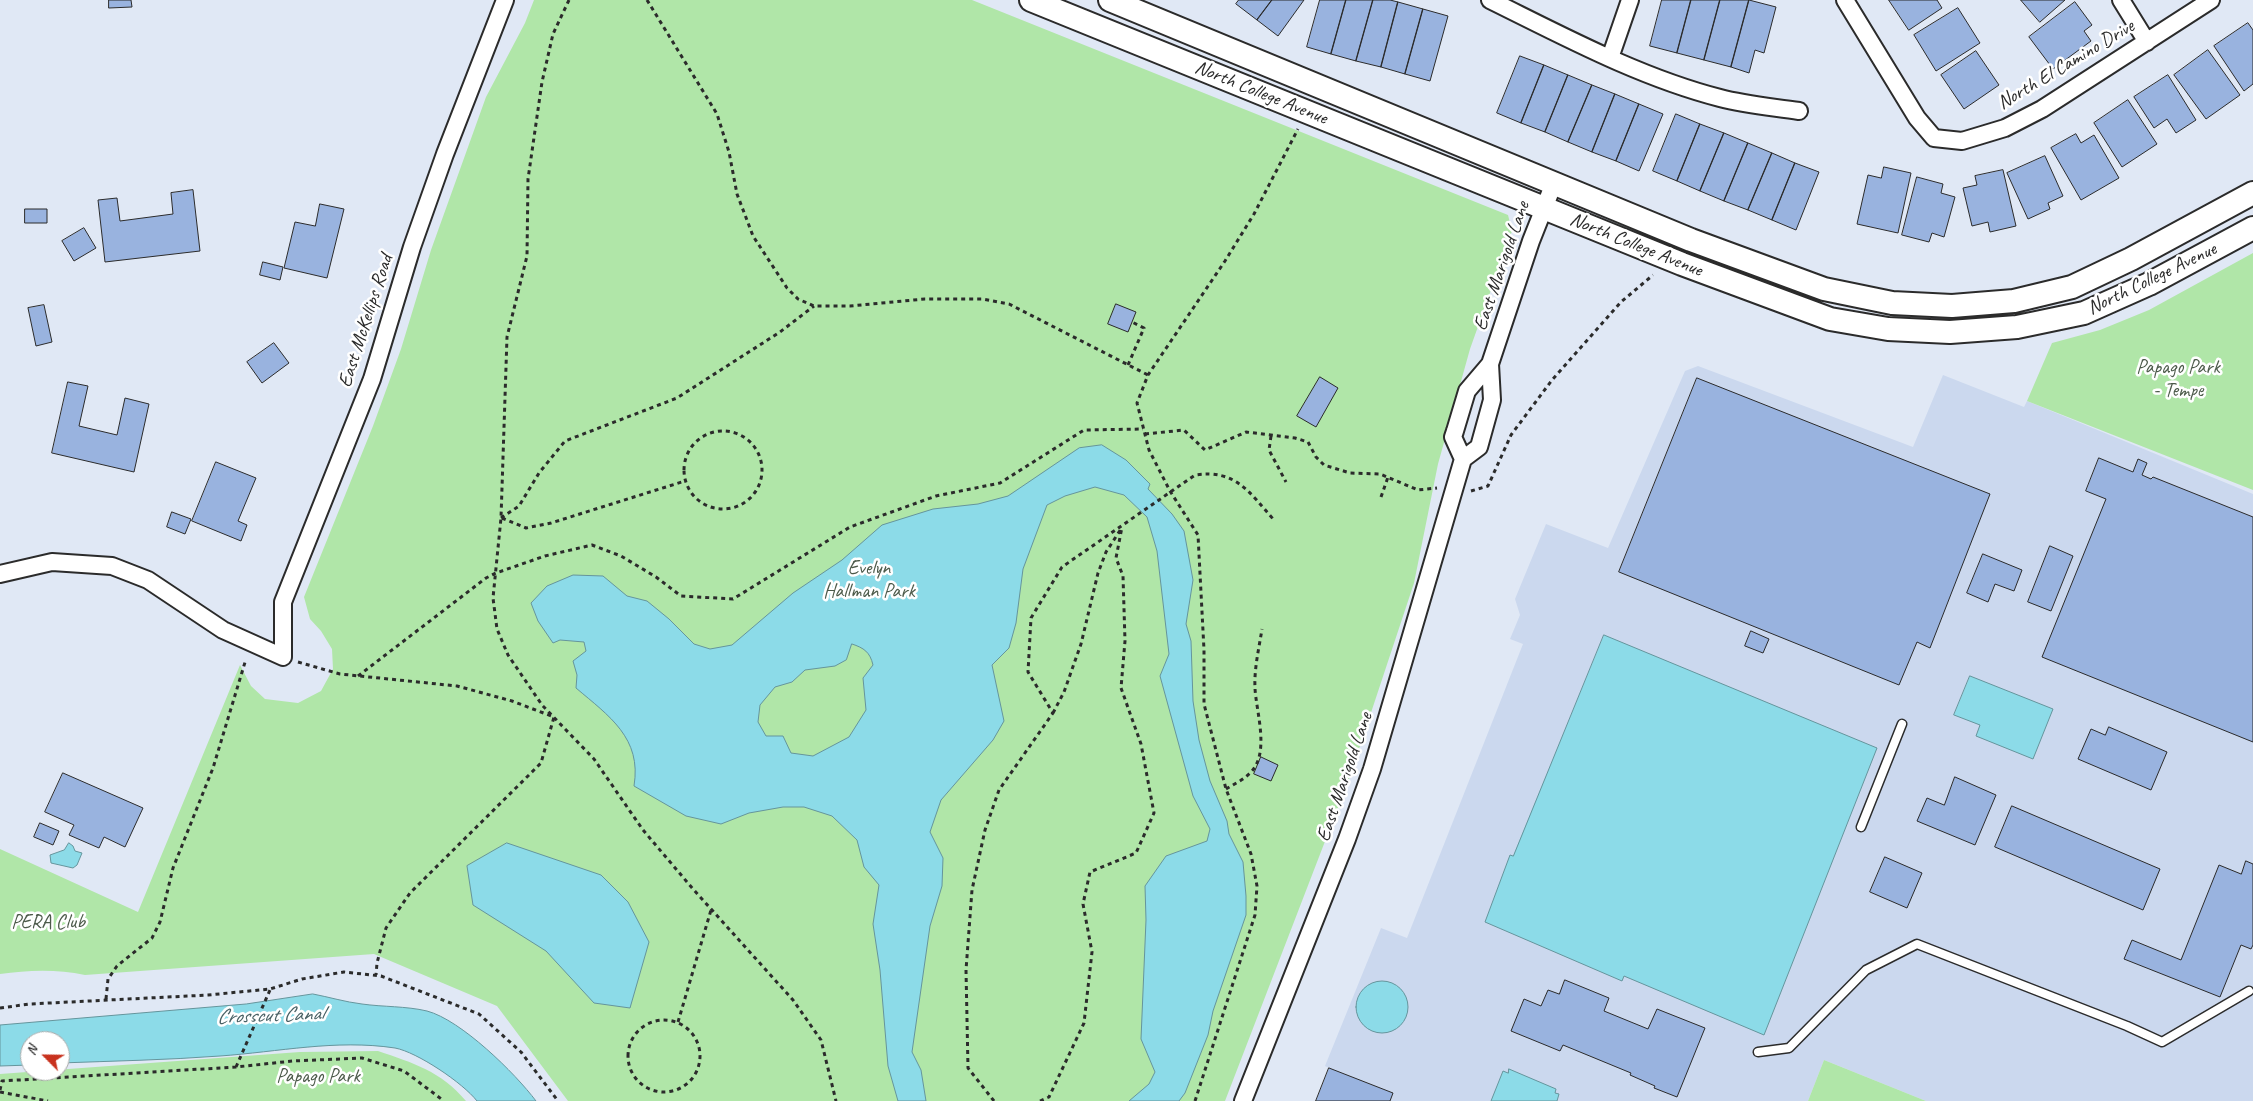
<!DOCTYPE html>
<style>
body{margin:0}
#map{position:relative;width:2253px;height:1101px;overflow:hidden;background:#e0e8f5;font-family:Caveat,sans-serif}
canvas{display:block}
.north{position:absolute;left:20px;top:1031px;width:50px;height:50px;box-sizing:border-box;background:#fff;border:1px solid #aaa;border-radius:50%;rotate:293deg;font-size:14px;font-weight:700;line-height:20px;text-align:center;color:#2b2b2b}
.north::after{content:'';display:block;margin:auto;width:18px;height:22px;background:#c8321e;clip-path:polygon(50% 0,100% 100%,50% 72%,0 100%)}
</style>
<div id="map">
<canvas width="2253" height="1101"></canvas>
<div class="north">N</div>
</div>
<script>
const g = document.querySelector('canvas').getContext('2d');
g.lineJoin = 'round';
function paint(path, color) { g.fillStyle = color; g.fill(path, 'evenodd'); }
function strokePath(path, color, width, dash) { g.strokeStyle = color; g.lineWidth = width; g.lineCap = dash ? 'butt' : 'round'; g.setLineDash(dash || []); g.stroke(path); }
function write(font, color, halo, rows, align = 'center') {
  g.font = font + ' Caveat,sans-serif'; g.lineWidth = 5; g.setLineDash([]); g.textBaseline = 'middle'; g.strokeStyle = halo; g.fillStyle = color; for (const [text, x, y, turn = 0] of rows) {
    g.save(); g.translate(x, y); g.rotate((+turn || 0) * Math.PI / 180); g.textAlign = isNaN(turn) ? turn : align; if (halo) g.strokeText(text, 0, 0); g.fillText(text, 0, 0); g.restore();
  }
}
paint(new Path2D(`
 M1698 366 1913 447 1943 375 2024 407 2027 401 2253 494V1101H1926L1824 1060 1808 1101H1316L1329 1068 1325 1066 1381 928 1407 938 1523 644 1510 639 1520 615 1515 599 1546 524 1608 548 1685 371Z`), '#cbd8ee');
paint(new Path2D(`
 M534 0H972L1508 215 1512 231 1470 349 1438 464 1414 583 1349 779 1225 1101H568L497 1006 374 954 85 975C57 969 28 970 0 974V849L138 912 240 665 251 686 265 699 298 703 321 691 333 669 332 649 321 631 310 619 304 597 373 426 401 349 431 250 486 97 525 23Z
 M2253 253V490L2027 401 2052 343 2100 330 2149 310Z
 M378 1051C413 1063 441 1071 466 1101H0V1074L300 1052Z
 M1824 1060 1926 1101H1808Z`), '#b0e6a8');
const water = new Path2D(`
 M1102 445 1126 460 1150 484 1148 489 1172 514 1184 531 1193 580 1186 624 1191 641 1193 701 1199 740 1210 781 1227 821 1229 834 1243 862 1246 896V915L1213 1011 1208 1035 1185 1093 1179 1101H1129L1149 1084 1155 1072 1141 1039 1146 920 1145 886 1166 856 1207 841 1210 829 1193 796 1160 676 1169 654 1157 551 1147 517 1124 495 1095 487 1065 496 1047 505 1023 569 1016 623 1009 648 992 665 1004 721 993 740 941 800 930 832 943 858 942 886 930 926 912 1052 921 1070 926 1101H898L888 1066 880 970 873 924 879 885 864 867 857 840 832 816 804 807H783L749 813 721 824 686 816 634 786C642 738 609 716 576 688L577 675 573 661 586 651 584 642 560 640 553 643 538 621 531 603 547 586 573 575 603 576 627 596 647 601 669 619 694 644 710 649 732 645 793 593 842 560 882 525 933 509 978 504 1008 496 1079 448ZM852 644C864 648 870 652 873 665L863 678 866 710 849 737 813 756 791 753 783 736H766L758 722 760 705 775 687 792 682 805 670 835 666 846 660Z
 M1604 635 1877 748 1764 1035 1624 976 1622 981 1485 922 1510 855 1513 856Z
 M1970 676 2053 709 2033 759 1976 736 1980 725 1954 715Z
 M69 843 73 846 75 851 82 853 77 865 73 868 51 863 50 855 64 850Z
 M507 843 601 875 628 902 649 942 630 1008 594 1003 546 951 473 905 467 866Z
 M1356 1007a26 26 0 1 1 52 0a26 26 0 1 1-52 0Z
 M313 994C329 997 345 1002 362 1004 383 1007 406 1006 427 1011 461 1020 515 1073 536 1101H477C463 1083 417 1052 395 1048 336 1039 278 1052 220 1056 167 1060 113 1061 60 1063V1041H30V1065L0 1066V1025L246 1004Z
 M1509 1069 1556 1089 1555 1093 1559 1094 1557 1101H1491L1503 1071 1508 1073Z`);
paint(water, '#8cdbe8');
strokePath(water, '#65959c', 1);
const building = new Path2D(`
 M109 0H131L132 7 109 8Z
 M1239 0H1272L1257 20 1236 4Z
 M1272 0H1304L1278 36 1257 20Z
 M1320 0H1346L1331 54 1307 47Z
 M1346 0H1373L1356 61 1331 54Z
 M1373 0H1390L1398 2 1381 67 1356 61Z
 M1662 0H1691L1677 53 1650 46Z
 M1691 0H1720L1704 60 1677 53Z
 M1720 0H1749L1731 67 1704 60Z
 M1749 0 1776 7 1764 53 1755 50 1749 73 1731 67Z
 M1889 0H1937L1942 8 1909 30Z
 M2021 0H2065L2040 22Z
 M1398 2 1423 9 1405 74 1381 67Z
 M2075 2 2092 25 2084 31 2091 41 2053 69 2029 37Z
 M1958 8 1980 43 1936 71 1914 35Z
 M1423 9 1448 16 1430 81 1405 74Z
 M2248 23 2253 30V84L2244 91 2214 46Z
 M2208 50 2240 95 2206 119 2174 75Z
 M1976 51 1999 85 1964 109 1941 75Z
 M1520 56 1544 65 1521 123 1497 113Z
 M1544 65 1568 75 1545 132 1521 123Z
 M1568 75 1592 85 1568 142 1545 132Z
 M2168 75 2196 120 2176 133 2167 119 2154 128 2134 97Z
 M1592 85 1615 94 1592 152 1568 142Z
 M1615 94 1639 104 1616 161 1592 152Z
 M2128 100 2157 144 2122 167 2094 123Z
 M1639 104 1663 114 1639 171 1616 161Z
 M1676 114 1700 124 1677 181 1653 171Z
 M1700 124 1724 133 1700 191 1677 181Z
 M1724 133 1748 143 1724 201 1700 191Z
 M2076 134 2081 143 2094 135 2119 178 2081 200 2051 148Z
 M1748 143 1772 153 1748 210 1724 201Z
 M1772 153 1795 163 1772 220 1748 210Z
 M2045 156 2063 196 2048 203 2050 209 2028 219 2007 173Z
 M1795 163 1819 172 1796 230 1772 220Z
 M1884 167 1911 173 1898 233 1857 224 1868 175 1881 178Z
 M2003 170 2016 226 1990 232 1988 222 1972 226 1963 188 1977 185 1975 176Z
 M1917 177 1943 184 1941 193 1955 197 1944 237 1932 233 1929 242 1902 235Z
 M193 190 200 251 105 262 98 200 117 198 120 221 173 214 171 193Z
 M320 204 344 209 327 278 284 268 295 222 315 226Z
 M25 209H47V223H25Z
 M84 228 96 248 74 261 62 241Z
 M263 262 283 267 280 280 260 275Z
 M1116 304 1136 312 1128 332 1108 324Z
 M44 305 52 342 36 346 28 308Z
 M274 343 289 363 262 383 247 362Z
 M1320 377 1338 388 1316 427 1297 416Z
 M1697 378 1990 494 1930 648 1917 642 1899 685 1619 572Z
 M68 382 88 386 79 426 117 435 125 398 149 404 134 472 52 453Z
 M2099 458 2133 472 2138 459 2147 463 2142 475 2151 479 2153 477 2253 517V742L2042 657 2106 499 2086 491Z
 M216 462 256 478 238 521 247 525 241 541 192 521Z
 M172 512 191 519 185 534 167 527Z
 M2050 546 2073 556 2051 611 2028 602Z
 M1983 554 2022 570 2014 591 1995 584 1988 602 1967 593Z
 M1751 631 1769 639 1763 653 1745 646Z
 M2109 727 2167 752 2151 790 2078 759 2091 729 2105 735Z
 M1261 757 1278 765 1271 781 1254 774Z
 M63 773 143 808 125 847 104 837 99 848 69 835 74 825 45 812Z
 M1955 777 1996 795 1975 845 1917 821 1927 798 1944 805Z
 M2012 806 2160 869 2143 910 1995 847Z
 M40 823 59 831 53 845 34 837Z
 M1885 857 1922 873 1907 908 1870 892Z
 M2246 861 2253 864V945L2251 949 2241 945 2220 997 2124 959 2132 940 2181 960 2219 865 2241 874Z
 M1565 980 1609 998 1604 1011 1648 1029 1657 1009 1705 1028 1677 1097 1654 1088 1655 1086 1630 1075 1631 1073 1563 1045 1560 1051 1511 1031 1524 999 1541 1006 1548 990 1559 994Z
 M1329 1068 1393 1093 1390 1101H1316Z`);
paint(building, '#99b3df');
strokePath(building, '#2b2b2b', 1);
const lane = new Path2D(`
 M1861 827 1902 724
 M1758 1052 1789 1048 1866 970 1917 944 2127 1026 2162 1042 2249 991`);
const street = new Path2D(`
 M1490 0C1565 37 1639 77 1720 98 1746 105 1773 107 1799 111
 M1845 0 1917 118 1934 138 1962 141 2005 128 2042 109 2211 0
 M2121 0 2147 42
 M1610 58 1630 0
 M1463 459 1479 447 1492 400 1490 364 1531 241 1554 183
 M0 574 52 562 112 566 148 580 223 630 283 657V602L372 379 412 247 445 154 505 0
 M1243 1101 1347 839 1372 769 1463 459 1453 437 1455 431 1467 391 1490 364`);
const secondary = new Path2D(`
 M1031 0 1682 264 1830 319 1888 329 1950 332 2017 327 2084 313 2149 284 2253 228
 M1110 0 1691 240 1824 289 1892 303 1952 306 2014 301 2072 287 2131 259 2253 193`);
strokePath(lane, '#2b2b2b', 11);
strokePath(street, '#2b2b2b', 20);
strokePath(secondary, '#2b2b2b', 26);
strokePath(new Path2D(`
 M569 0 553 34 542 82 528 179 527 256 507 337 501 518 493 598 497 629 508 655 542 705 594 759 643 830 693 889 793 1000 821 1040 836 1101
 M647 0 717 114 729 152 737 194 753 236 787 288 798 299 814 306H850L925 299H982L1009 304 1148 375
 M1128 365 1144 328 1132 322
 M684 470a39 39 0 1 1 78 0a39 39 0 1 1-78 0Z
 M1145 434 1184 430 1205 450 1246 432 1295 438 1308 442 1316 457 1324 465 1350 473 1380 474 1418 490 1437 488
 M1271 436 1269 450 1286 482
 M1471 491 1488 486 1511 435 1552 380 1621 302 1653 275
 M1381 497 1388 477
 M501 518 519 506 539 473 565 441 677 398 780 332 814 306
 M502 518 526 528 551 523 685 481
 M298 662 340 674 457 686 512 701 554 717 541 763 410 893 386 928 377 963 376 975
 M358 676 486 578 496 573 545 556 592 545 621 556 656 577 681 596 733 599 850 527 936 496 1000 483 1084 430 1143 429
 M1053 713 1064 692 1081 644 1098 573 1106 552 1121 529
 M1226 789C1234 784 1243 780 1249 774 1271 755 1256 712 1255 688 1254 669 1259 648 1262 629
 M106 999 108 979 117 966 152 938 160 922 173 868 213 768 246 659
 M0 1008 30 1004 208 995 270 989 302 979 344 972 381 976 479 1014 521 1052 558 1101
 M628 1056a36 36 0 1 1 72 0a36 36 0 1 1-72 0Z
 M678 1022 711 910
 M236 1067 270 990
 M0 1090 2 1081 236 1067 293 1061 362 1058 404 1071 444 1101
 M0 1092 48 1101
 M994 1101 968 1068 966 970 972 890 985 830 999 790 1053 713 1028 672 1031 618 1062 567 1195 475C1236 469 1249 492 1274 520
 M1040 1101 1049 1097 1084 1023 1092 952 1083 904 1090 872 1136 853 1154 813 1141 744 1121 688 1125 641 1123 576 1116 558 1122 527
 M1195 1101 1255 915 1257 886 1251 854 1226 789 1204 704V650L1198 535 1170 491 1149 450 1137 403 1148 375 1225 261 1254 214 1298 129`), '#2b2b2b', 3, [4, 4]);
strokePath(lane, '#fff', 8);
strokePath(street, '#fff', 16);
strokePath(secondary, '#fff', 22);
write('20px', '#2b2b2b', '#fff', [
 ["North El Camino Drive",2066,65,-31],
 ["North College Avenue",1261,93,22],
 ["North College Avenue",1636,245,22],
 ["East Marigold Lane",1502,266,-71],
 ["North College Avenue",2152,279,-26],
 ["East McKellips Road",366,321,-72],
 ["East Marigold Lane",1345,777,-71]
]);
write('20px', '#4c5a4a', '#fff', [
 ["Papago Park",2178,368],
 ["- Tempe",2178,391],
 ["Evelyn",869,569],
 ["Hallman Park",869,592],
 ["PERA Club",48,923],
 ["Papago Park",318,1077]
]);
write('italic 21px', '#486064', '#fff', [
 ["Crosscut Canal",270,1016,-2]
]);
</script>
